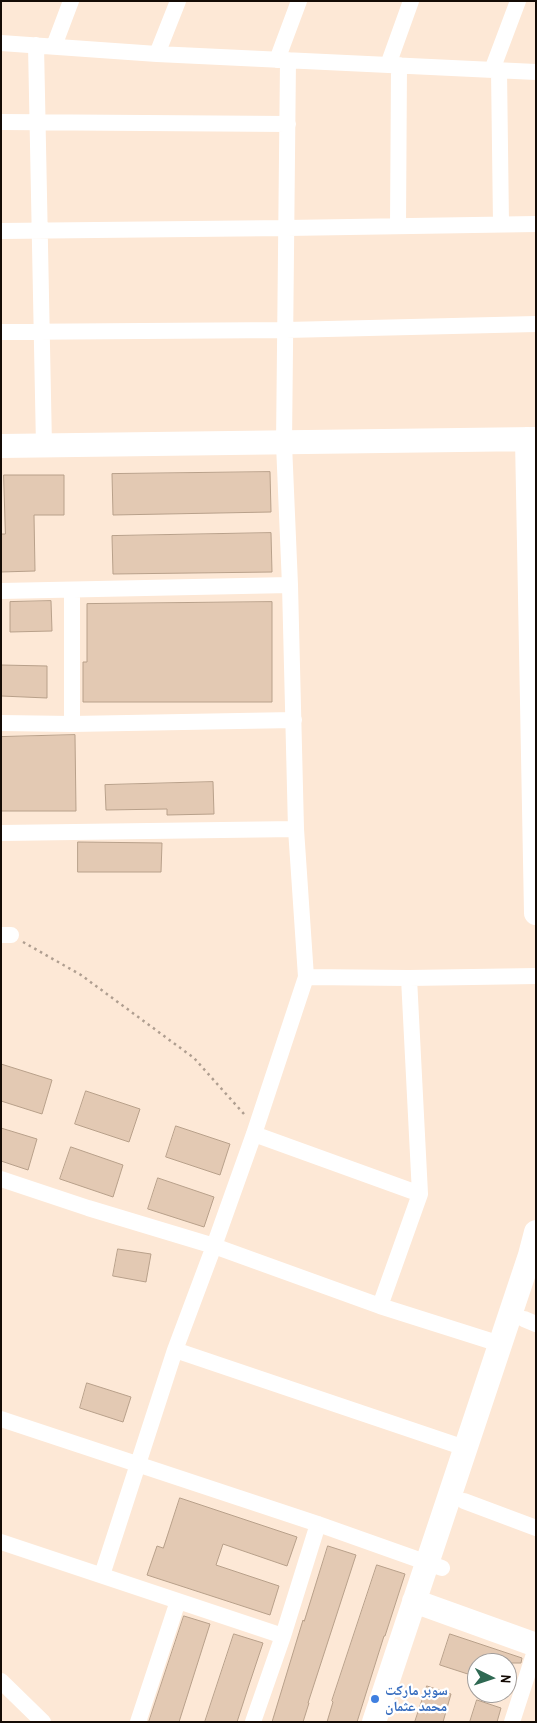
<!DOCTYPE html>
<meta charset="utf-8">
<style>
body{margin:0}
#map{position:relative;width:537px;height:1723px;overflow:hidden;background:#fde8d6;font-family:"Archivo Narrow",sans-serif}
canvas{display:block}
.frame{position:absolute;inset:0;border:2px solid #140b05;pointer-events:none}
.north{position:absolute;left:467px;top:1653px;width:50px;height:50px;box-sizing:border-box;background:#fff;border:1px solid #a19d9b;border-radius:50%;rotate:94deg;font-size:14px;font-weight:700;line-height:20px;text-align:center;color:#140b05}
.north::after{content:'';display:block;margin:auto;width:18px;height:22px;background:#2f6953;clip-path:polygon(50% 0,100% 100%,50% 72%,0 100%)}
</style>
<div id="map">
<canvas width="537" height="1723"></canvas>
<div class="frame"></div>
<div class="north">N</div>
</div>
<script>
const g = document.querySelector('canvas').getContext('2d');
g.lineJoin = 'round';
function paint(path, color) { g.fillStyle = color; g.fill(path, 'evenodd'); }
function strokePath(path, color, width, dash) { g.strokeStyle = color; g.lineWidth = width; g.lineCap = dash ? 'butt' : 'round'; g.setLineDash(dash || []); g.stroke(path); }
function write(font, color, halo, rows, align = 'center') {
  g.font = font + ' "Archivo Narrow","Noto Naskh Arabic",sans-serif'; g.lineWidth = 4.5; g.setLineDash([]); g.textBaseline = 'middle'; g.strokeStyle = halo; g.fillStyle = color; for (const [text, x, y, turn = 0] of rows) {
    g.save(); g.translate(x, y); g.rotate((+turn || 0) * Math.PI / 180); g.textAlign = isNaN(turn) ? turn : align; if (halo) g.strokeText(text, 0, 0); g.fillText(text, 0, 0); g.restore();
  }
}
const building = new Path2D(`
 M270 472 271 512 113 515 112 474Z
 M4 475H64V515H34L35 571 1 572V534H5Z
 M271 533 272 572 113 574 112 536Z
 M51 601 52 631 10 632V602Z
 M272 602V702H83V662H87V604Z
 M1 665 47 666V698L1 696Z
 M75 735 76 811H1V737Z
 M213 782 214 814 167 815V809L106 810 105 785Z
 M78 842 162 843 161 872H78Z
 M1 1064 52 1080 42 1114 1 1101Z
 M86 1091 140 1109 129 1142 75 1124Z
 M176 1126 230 1144 220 1175 166 1157Z
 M1 1128 37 1139 28 1170 1 1161Z
 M71 1147 123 1165 113 1197 60 1179Z
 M158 1178 214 1197 204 1227 148 1209Z
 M118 1249 151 1254 146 1282 113 1276Z
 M87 1383 131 1397 123 1422 80 1408Z
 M180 1498 297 1537 287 1566 223 1544 216 1565 279 1586 270 1615 147 1575 157 1546 163 1548Z
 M328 1546 356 1555 308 1703H309L303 1722H272L303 1620 304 1621Z
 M377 1565 405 1574 385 1636H384L357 1722H327L333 1702 332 1701Z
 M184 1616 210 1624 179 1722H149Z
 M234 1634 263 1643 248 1688 237 1722H205Z
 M450 1634 522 1658 521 1663H477V1677L440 1665Z
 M427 1686 451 1694 443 1722H415Z
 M477 1700 501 1708 497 1722H470Z`);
paint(building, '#e3c9b3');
strokePath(building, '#b8a08a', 1);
strokePath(new Path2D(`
 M23 942 81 975 194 1058 244 1114`), '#af9e90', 2.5, [2.5, 4]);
strokePath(new Path2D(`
 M1 43 157 54 536 72
 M36 45 44 446
 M54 46 71 1
 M157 54 178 1
 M277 60 299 1
 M388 65 411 1
 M492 70 518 1
 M499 70 501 224
 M1 122 288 124
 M398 226 399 65
 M1 231 287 228 536 224
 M1 332 286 330 536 324
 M72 590V724
 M1 591 290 585
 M1 723 72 724 294 720
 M1 833 296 829
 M1 935H11
 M306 977 409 978 536 976
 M254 1134 420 1194
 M1 1179 88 1208 214 1246 380 1306 500 1344
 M380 1306 420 1194 409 978
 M524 1319 536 1324
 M175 1350 465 1448
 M1 1419 318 1524 442 1568
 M464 1501 536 1528
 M1 1542 283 1636
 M102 1575 175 1350 214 1246 254 1134 306 977 296 829 290 585 284 444 288 60
 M1 1681 43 1722
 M138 1722 178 1601
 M253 1722 283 1636 318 1524
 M512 1722 536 1648`), '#fff', 16);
strokePath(new Path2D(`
 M527 439 536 913
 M1 446 536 439
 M414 1601 536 1645
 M374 1722 530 1255 536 1232`), '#fff', 24);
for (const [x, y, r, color] of [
 [375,1699,5,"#3f7fe0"]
]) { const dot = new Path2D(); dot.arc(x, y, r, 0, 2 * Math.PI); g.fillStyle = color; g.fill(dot); strokePath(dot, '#fff', 2); }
write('bold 14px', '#366cbe', '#fff', [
 ["سوبر ماركت",385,1691],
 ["محمد عثمان",385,1707]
], 'left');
</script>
